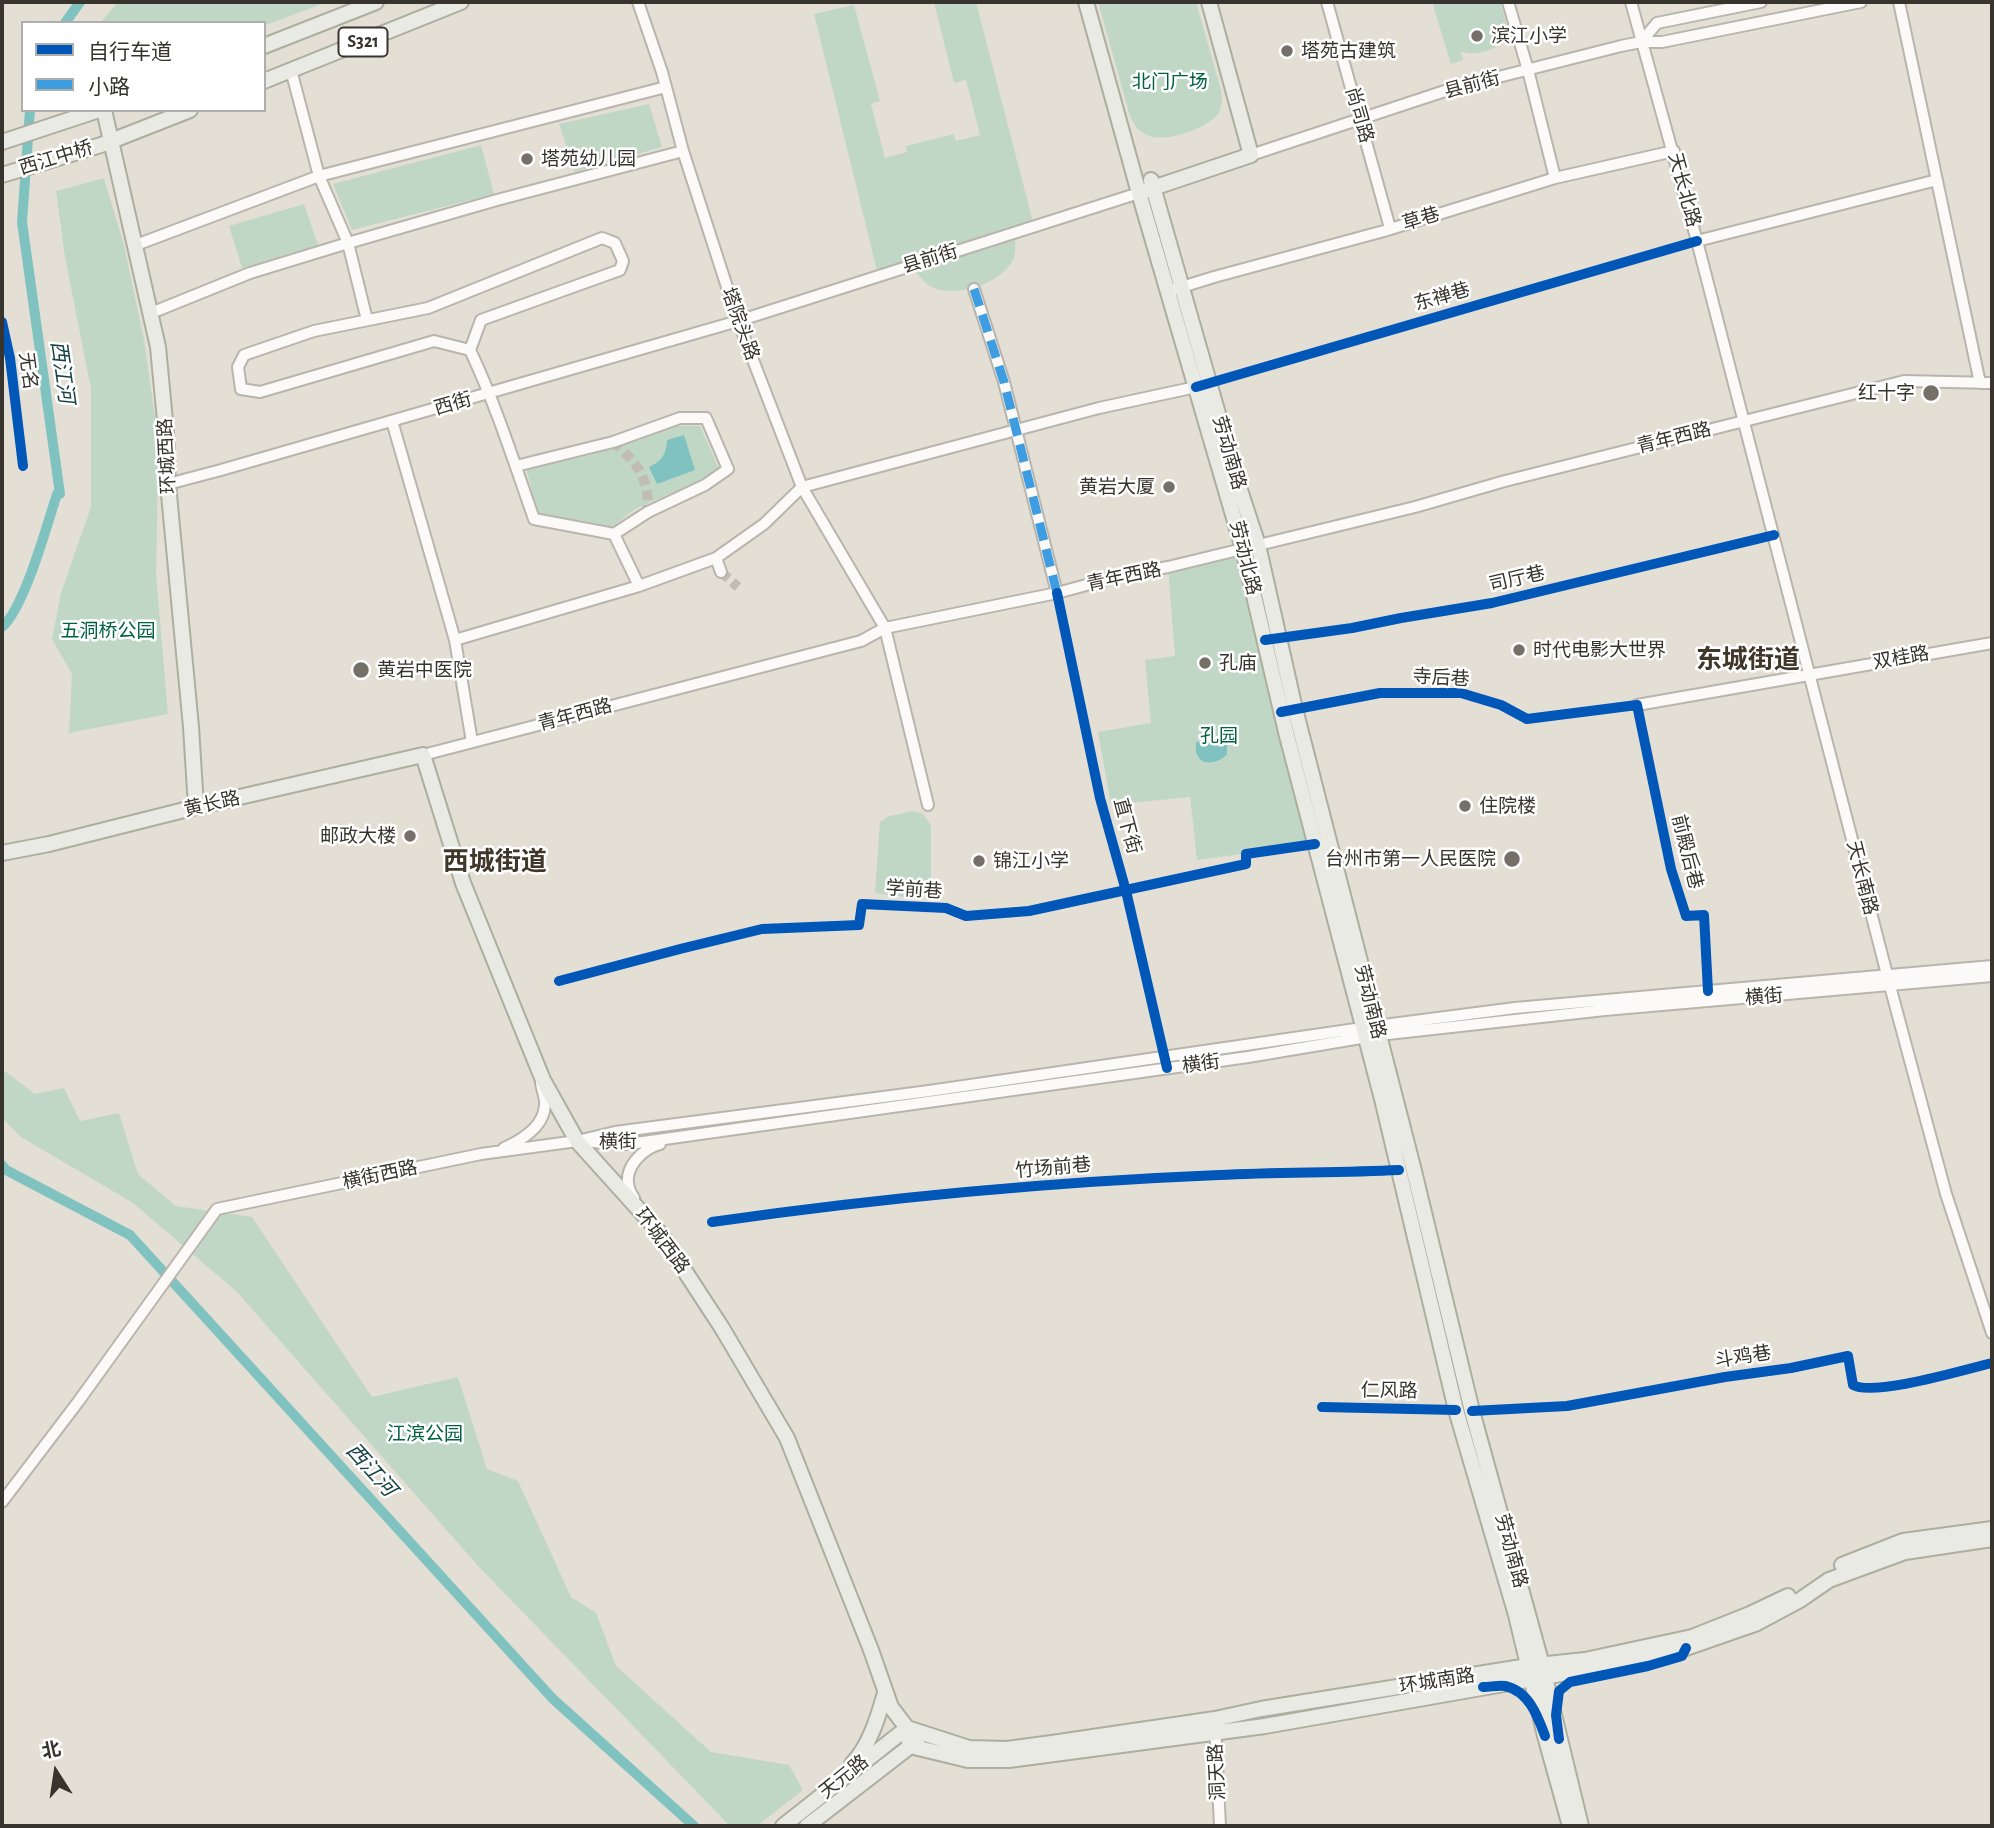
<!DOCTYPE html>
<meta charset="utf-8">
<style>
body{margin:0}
#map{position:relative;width:1994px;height:1828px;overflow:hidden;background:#e4dfd5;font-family:"Alegreya Sans","Noto Sans SC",sans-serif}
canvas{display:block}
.frame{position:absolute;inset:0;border:4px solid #37342d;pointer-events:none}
.legend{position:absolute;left:21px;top:21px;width:245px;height:91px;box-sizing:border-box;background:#fff;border:2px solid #afaeab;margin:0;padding:9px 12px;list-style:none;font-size:21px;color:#37342d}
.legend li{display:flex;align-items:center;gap:14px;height:35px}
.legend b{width:35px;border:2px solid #afaeab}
.north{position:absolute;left:21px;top:1737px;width:70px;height:70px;-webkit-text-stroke:5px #fff;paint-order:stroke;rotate:348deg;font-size:19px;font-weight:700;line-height:28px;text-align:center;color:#37342d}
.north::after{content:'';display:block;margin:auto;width:24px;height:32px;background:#37342d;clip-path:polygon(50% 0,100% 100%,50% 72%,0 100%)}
</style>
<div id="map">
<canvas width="1994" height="1828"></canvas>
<div class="frame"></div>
<ul class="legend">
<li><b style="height:9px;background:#0057b8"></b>自行车道</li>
<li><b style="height:9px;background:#3e9de1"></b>小路</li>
</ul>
<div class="north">北</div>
</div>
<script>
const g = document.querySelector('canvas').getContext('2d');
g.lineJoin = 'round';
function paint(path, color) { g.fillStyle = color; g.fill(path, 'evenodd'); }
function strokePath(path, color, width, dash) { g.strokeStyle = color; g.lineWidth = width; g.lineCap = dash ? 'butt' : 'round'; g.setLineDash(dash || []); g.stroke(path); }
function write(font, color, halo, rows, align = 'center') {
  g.font = font + ' "Alegreya Sans","Noto Sans SC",sans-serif'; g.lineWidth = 5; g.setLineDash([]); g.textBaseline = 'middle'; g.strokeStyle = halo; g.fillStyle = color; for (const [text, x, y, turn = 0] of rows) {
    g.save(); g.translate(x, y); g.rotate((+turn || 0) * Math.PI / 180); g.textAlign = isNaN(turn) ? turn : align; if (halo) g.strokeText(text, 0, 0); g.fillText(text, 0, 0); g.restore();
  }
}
paint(new Path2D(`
 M118 2H327L264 26V23H100Z
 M934 2H976L1034 226 1014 232C1015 241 1017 252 1013 260 1000 284 959 297 934 288 924 284 917 273 911 264L878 275 814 14 854 5 880 101 871 104 885 158 907 152 906 146 954 134 956 141 980 135 966 80 954 83Z
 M1098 2H1196L1221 90C1222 98 1223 105 1219 112 1211 128 1165 143 1149 136 1139 132 1134 125 1130 116Z
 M1432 2H1500L1508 29V40C1494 49 1476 58 1460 51L1463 60 1451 64Z
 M649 104 662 147 575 172 559 124Z
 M481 145 494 194 352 230 333 184Z
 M104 178 124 245 144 340 155 417 158 474 156 574 168 714 69 733 72 674 52 639 61 593 91 507V389L65 257 56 191Z
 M304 204 318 245 242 268 229 226Z
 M677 426H700L719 469 698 482 635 509 612 527 538 515 526 468 584 457 627 444Z
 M1243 549 1315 844 1197 860 1190 797 1111 805 1098 732 1151 723 1145 660 1175 656 1168 567Z
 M914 811 923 814 931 825V892C915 901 892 895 875 893L880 822 889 816Z
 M2 1069 35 1094 64 1088 80 1121 119 1113 138 1174 176 1206 252 1217 372 1397 458 1377 487 1469 518 1481 571 1597 596 1613 616 1666 711 1752 789 1765 803 1790 757 1826H730L479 1567 237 1292 133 1203 21 1137 2 1118Z`), '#c1d7c6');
paint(new Path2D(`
 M684 435 695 470 657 484 649 467C662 461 666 455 667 440Z
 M1227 740V754C1221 762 1201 768 1197 754 1195 751 1196 746 1196 742Z`), '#80c2c0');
strokePath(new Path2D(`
 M65 23 80 2
 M2 627C24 609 47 525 57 494H60L22 222 30 110
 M2 1165 6 1170 130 1235 553 1699 694 1826`), '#80c2c0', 10);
strokePath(new Path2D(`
 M613 442C638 463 649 478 648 512
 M721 572 738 587`), '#c1bdb3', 10, [10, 5]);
const minor = new Path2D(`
 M638 2 662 72 683 151 738 321 802 487 885 628 928 805
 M1327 2 1390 228
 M1508 2 1528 70 1555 178
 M1631 2 1697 241 1890 986 1946 1194 1992 1333
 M1899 2 1980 383
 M1641 42 1657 23 1761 2
 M291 70 319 176 348 243 367 320
 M1251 155 1451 89 1621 46 1641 42H1662L1861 2
 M1697 241 1937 180
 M136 245 319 176 666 87
 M974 289 1004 382 1057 593
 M1169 291 1214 277 1384 231 1555 178 1674 151
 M151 313 250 273 348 243 497 200 683 151
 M470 350 434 341 260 392 241 389 238 367 244 355 314 331 428 308 602 238 615 243 623 261 620 270 481 320 470 350C496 405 514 462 534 519L614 534 648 512 705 485 728 469 706 418H680L613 442 516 466
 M392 421 455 640 472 742
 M168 484 221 470 738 321 1139 193
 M614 534 639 586
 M716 558 721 572
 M455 640 639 586 716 558 764 524 802 487 1099 408 1196 387
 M1637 705 1992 643
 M423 755 861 641 885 628 1057 593 1123 575 1168 567 1415 507 1505 481 1904 381 1992 383
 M590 1142 629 1144 1248 1057 1379 1035 1605 1010 1992 976
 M504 1148C522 1140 544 1127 545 1105 546 1099 542 1090 541 1083
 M634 1198C632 1195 630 1192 629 1188 623 1168 642 1149 660 1144
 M2 1502 78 1402 217 1209 481 1154 577 1141 615 1132 929 1091 1376 1026 1515 1008 1992 966
 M1215 1725 1220 1826`);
const major = new Path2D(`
 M1086 2 1139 193 1243 549 1286 732 1382 1099 1456 1410 1516 1615 1545 1736 1570 1826
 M264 46 376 2
 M264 81 461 2
 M104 110 158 347 166 431 168 484 191 727 196 807
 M2 142 99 110
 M2 175 101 145 190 110
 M1151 180 1239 487 1258 545 1295 709 1413 1167 1472 1411 1542 1665 1581 1826
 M1147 190 1251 155 1209 2
 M2 853 49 844 196 807 423 755 463 883 543 1080 577 1141 660 1233 722 1328 787 1438 871 1650 891 1707 907 1728 910 1746 968 1760H1009L1265 1726 1629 1662 1686 1648 1755 1624 1800 1600 1829 1580 1905 1552 1992 1539
 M1842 1565 1903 1541 1992 1529
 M907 1728 969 1748 1007 1749 1052 1743 1215 1719 1261 1709 1528 1666 1585 1660 1692 1637 1750 1614 1788 1596
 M852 1764C870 1745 878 1717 885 1693
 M783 1826 907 1728
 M807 1826 917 1741`);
strokePath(minor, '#b9b5ad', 14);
strokePath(major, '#acaea0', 18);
strokePath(minor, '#fbfaf9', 10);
strokePath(major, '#e9eae4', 14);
strokePath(new Path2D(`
 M974 289 1004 382 1057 593`), '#3e9de1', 9, [18, 9]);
strokePath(new Path2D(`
 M2 322 10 358 23 466
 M1196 387 1697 241
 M1057 593 1100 798 1126 891 1167 1068
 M1265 640 1352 628 1401 618 1492 603 1774 535
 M1281 712 1380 693H1461L1501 705 1527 719 1637 705 1671 869 1686 916 1704 915 1708 991
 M559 981 680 949 762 929 859 925 862 904 946 908 966 916 1029 911 1246 864V854L1315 844
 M712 1222C879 1198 1049 1182 1219 1175 1279 1172 1339 1173 1399 1170
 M1322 1407 1456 1410
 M1472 1411 1567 1406 1725 1377 1791 1368 1848 1356 1853 1385C1874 1397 1966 1369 1992 1363
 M1483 1687C1490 1687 1499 1685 1505 1686 1529 1691 1538 1717 1545 1736
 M1559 1739 1556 1715 1559 1691 1570 1682 1648 1666 1682 1656 1686 1648`), '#0057b8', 10);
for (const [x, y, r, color] of [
 [1477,36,7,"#747068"],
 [1287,51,7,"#747068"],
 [527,159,7,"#747068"],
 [1931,393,9,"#747068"],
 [1169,487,7,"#747068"],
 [1519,650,7,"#747068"],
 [1205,663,7,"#747068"],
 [361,670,9,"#747068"],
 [1465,806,7,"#747068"],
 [410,836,7,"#747068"],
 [1512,859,9,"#747068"],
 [979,861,7,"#747068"]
]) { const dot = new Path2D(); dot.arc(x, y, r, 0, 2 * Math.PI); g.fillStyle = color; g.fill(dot); strokePath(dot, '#fff', 2.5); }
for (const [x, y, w] of [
 [363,42,49]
]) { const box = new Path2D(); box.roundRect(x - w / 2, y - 14.5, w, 29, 5); g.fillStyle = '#fff'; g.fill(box); strokePath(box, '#37342d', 2); }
write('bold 18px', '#37342d', null, [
 ["S321",363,42]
]);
write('19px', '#37342d', '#fff', [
 ["滨江小学",1491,36],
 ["塔苑古建筑",1301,51],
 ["塔苑幼儿园",541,159],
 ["红十字",1915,393,"right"],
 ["黄岩大厦",1155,487,"right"],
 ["时代电影大世界",1533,650],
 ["孔庙",1219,663],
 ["黄岩中医院",377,670],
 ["住院楼",1479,806],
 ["邮政大楼",396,836,"right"],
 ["台州市第一人民医院",1496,859,"right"],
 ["锦江小学",993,861]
], 'left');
write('19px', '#006140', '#fff', [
 ["北门广场",1170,82],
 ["五洞桥公园",108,631],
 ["孔园",1219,736],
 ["江滨公园",425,1434]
]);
write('19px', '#37342d', '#fff', [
 ["县前街",1472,85,-15],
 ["尚司路",1359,115,74],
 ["西江中桥",56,158,-17],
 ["天长北路",1684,190,75],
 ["草巷",1421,219,-17],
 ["县前街",930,259,-17],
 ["东禅巷",1442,297,-16],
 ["塔院头路",740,324,70],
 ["无名",28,371,82],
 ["西街",453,404,-16],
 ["青年西路",1674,438,-14],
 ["劳动南路",1229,453,74],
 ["环城西路",167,456,-93],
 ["劳动北路",1245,558,76],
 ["青年西路",1124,577,-12],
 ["司厅巷",1517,579,-13],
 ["双桂路",1901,658,-10],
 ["寺后巷",1441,678,3],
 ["青年西路",575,715,-15],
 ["黄长路",212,804,-13],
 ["直下街",1127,826,75],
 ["前殿后巷",1687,852,76],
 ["天长南路",1862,878,76],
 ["学前巷",914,890,4],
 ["横街",1764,997,-5],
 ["劳动南路",1370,1002,76],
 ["横街",1201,1064,-8],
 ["横街",618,1142,-1],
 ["竹场前巷",1053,1168,-5],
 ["横街西路",380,1175,-12],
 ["环城西路",662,1241,53],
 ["斗鸡巷",1743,1357,-9],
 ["仁风路",1389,1391,1],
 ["劳动南路",1511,1551,75],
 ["环城南路",1437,1681,-9],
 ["洞天路",1217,1772,-93],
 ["天元路",844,1777,-39]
]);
write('italic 21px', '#184445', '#fff', [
 ["西江河",62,372,82],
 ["西江河",371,1470,48]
]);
write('bold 26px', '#3f382a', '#fff', [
 ["东城街道",1748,660],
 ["西城街道",495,862]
]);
</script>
